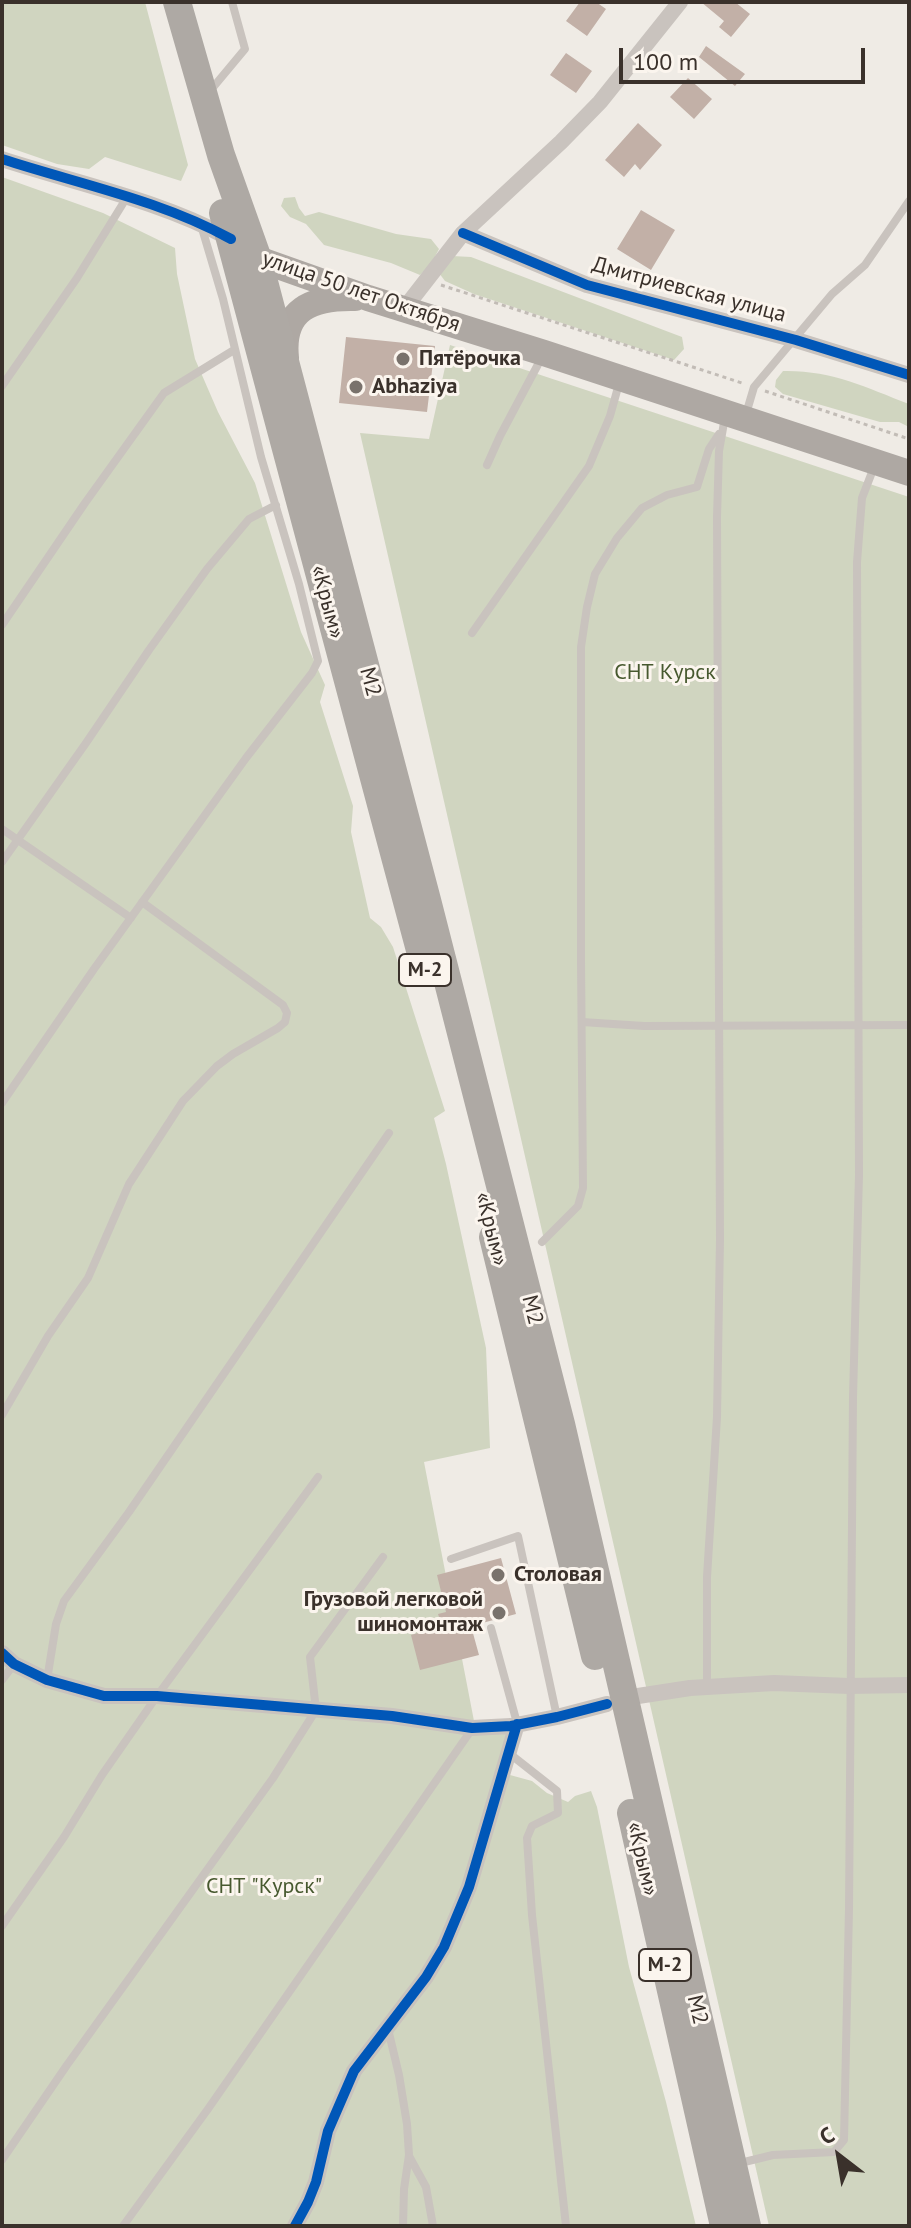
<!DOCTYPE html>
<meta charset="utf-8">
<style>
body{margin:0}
#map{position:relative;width:911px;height:2228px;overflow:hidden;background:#efebe5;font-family:"PT Sans",sans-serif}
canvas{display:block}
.frame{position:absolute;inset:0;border:4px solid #3a312b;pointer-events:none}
.north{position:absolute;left:799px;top:2116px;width:80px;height:80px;-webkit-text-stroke:6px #fbf5ee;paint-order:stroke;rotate:329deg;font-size:22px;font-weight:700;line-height:32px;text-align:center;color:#3a312b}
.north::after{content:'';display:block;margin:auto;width:28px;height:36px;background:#3a312b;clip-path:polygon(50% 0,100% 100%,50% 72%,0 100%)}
.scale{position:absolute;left:619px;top:48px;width:246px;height:36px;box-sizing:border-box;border:4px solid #3a312b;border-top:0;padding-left:10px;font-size:24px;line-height:28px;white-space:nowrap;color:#3a312b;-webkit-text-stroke:6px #fbf5ee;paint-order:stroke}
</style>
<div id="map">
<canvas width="911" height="2228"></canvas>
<div class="frame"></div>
<div class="north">С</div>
<div class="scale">100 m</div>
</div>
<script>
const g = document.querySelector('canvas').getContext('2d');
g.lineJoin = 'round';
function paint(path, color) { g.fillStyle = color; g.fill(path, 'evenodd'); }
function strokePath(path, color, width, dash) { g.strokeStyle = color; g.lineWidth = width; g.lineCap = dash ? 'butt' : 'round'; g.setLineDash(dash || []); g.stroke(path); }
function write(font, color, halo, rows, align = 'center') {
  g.font = font + ' "PT Sans",sans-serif'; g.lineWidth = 6; g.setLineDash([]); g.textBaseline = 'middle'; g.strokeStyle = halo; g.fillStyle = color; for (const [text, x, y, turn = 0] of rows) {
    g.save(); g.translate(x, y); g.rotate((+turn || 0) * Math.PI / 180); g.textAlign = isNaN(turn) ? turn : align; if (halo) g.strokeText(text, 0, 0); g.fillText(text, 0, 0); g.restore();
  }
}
paint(new Path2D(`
 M2 2H145L188 165 181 181 105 157 89 169 57 164 2 145Z
 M2 177 103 213 175 248 177 274 195 359 218 412 255 483 301 632 325 685 320 702 353 806 351 832 370 918 381 927 393 947 445 1111 434 1118 446 1164 486 1348 490 1448 424 1462 474 1721 510 1734V1775L532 1781 547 1793 568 1802 575 1796 591 1791 597 1807 629 1967 666 2102 696 2226H2Z
 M295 197 299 208 305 216 319 212 396 234 431 239 439 249 431 264 420 275 391 263 324 245 306 224 290 217 281 206 284 198Z
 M452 256 471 257 682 337 684 349 674 360 474 294 445 281 439 273Z
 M450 345 909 497V2226H769L360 433 429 439Z
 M783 371C831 370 865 387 909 404V427L899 422H880L783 394 775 387 776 380Z`), '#d0d5c0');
paint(new Path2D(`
 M580 2H596L606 9 587 36 566 21Z
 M701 2H735L750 14 731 37 719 27 724 21Z
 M706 46 745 74 735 86 699 57Z
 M566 53 592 71 576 93 550 75Z
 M688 78 712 99 694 119 670 97Z
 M638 123 662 145 640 170 635 164 624 177 605 160Z
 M641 210 675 230 651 270 617 249Z
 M346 337 435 346 427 412 339 403Z
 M501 1558 516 1614 471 1626 479 1655 420 1670 411 1635 442 1626 438 1614 446 1612 437 1575Z`), '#c2b0a7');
strokePath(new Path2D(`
 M441 285 742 383
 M765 391 909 439`), '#c2bcb6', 3, [4, 4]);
strokePath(new Path2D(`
 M210 91 245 49 232 2
 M2 386 77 278 127 197
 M746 414 754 387 832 294 865 265 909 201
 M487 465 500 436 543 355
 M2 625 85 503 164 393 234 350
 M472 633 589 466 610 416 620 380
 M2 829 131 918
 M2 862 86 743 149 650 207 569 249 519 276 505
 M582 1022 644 1026 909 1025
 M2 1103 94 969 246 758 312 673 318 661 299 584 261 457 223 299 201 225
 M542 1242 578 1206 583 1188 581 961V647L587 607 595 574 617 538 642 508 667 495 697 487 709 449 719 434
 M2 1415 48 1336 88 1278 129 1184 183 1101 217 1066 233 1054 278 1028 285 1022 287 1013 283 1005 142 902
 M451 1559 518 1536 557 1717
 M491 1628 517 1723
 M2 1680 14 1664
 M47 1680 56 1624 64 1601 129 1512 389 1133
 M707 1687V1577L717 1417 720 1239 717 517 719 451 725 417
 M510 1754 557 1791 558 1813 532 1826 527 1838 532 1915 566 2226
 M2 1926 64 1837 102 1775 157 1696 318 1477
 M388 2029 399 2075 407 2124 409 2155 404 2189 403 2226
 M409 2156 426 2187 433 2226
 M2 2160 67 2065 273 1778 316 1710 310 1657 383 1557
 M736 2164 773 2155 834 2152 844 2140 849 1909 853 1397 859 1175 857 562 862 498 874 467
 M123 2226 208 2109 472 1729`), '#c9c3be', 8);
strokePath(new Path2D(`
 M2 159C78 184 159 200 229 238
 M463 233 587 285 796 340 909 375
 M404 309 463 233 561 142 600 102 680 2
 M2 1653 14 1664 47 1680 104 1696H157L392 1716 472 1728 511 1726 557 1717 607 1704
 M625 1698 690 1688 774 1683 849 1686 909 1685
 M295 2226 308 2202 316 2182 328 2131 354 2071 426 1977 444 1947 469 1887 517 1724`), '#c9c3be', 16);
strokePath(new Path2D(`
 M243 248 258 259 368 298 544 353 909 473
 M286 358C281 309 312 297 355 298`), '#aea8a3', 26);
strokePath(new Path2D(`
 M177 2 221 155 258 259 427 900 561 1424 747 2226
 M223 213 425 969
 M493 1237 595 1656
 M631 1813 724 2226`), '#aea9a4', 28);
strokePath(new Path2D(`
 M2 159C79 184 160 200 231 239
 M463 233 587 285 796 340 909 375
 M2 1653 14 1664 47 1680 104 1696H157L392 1716 472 1728 511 1726 557 1717 607 1704
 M295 2226 308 2202 316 2182 328 2131 354 2071 426 1977 444 1947 469 1887 517 1724`), '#0057b8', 10);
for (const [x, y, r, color] of [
 [403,359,8,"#79726c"],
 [356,387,8,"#79726c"],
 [498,1575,8,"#79726c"],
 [499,1613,8,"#79726c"]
]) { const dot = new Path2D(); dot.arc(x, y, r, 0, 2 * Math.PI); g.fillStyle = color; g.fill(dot); strokePath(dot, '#fbf5ee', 3); }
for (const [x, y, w] of [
 [425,970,52],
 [665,1965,52]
]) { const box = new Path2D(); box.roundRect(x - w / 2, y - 16, w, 32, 6); g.fillStyle = '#fbf5ee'; g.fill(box); strokePath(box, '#3a312b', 2); }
write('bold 20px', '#3a312b', null, [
 ["М-2",425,970],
 ["М-2",665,1965]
]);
write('22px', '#3a312b', '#fbf5ee', [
 ["Дмитриевская улица",689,290,15],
 ["улица 50 лет Октября",361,292,19],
 ["«Крым»",327,602,75],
 ["М2",370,682,75],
 ["«Крым»",491,1229,76],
 ["М2",532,1310,76],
 ["«Крым»",642,1859,77],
 ["М2",697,2010,77]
]);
write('bold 22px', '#3a312b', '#fbf5ee', [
 ["Пятёрочка",419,359],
 ["Abhaziya",372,387],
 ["Столовая",514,1575],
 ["Грузовой легковой",483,1600,"right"],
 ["шиномонтаж",483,1625,"right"]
], 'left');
write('22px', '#47592f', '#fbf5ee', [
 ["СНТ Курск",665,673],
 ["СНТ \"Курск\"",264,1887]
]);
</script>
